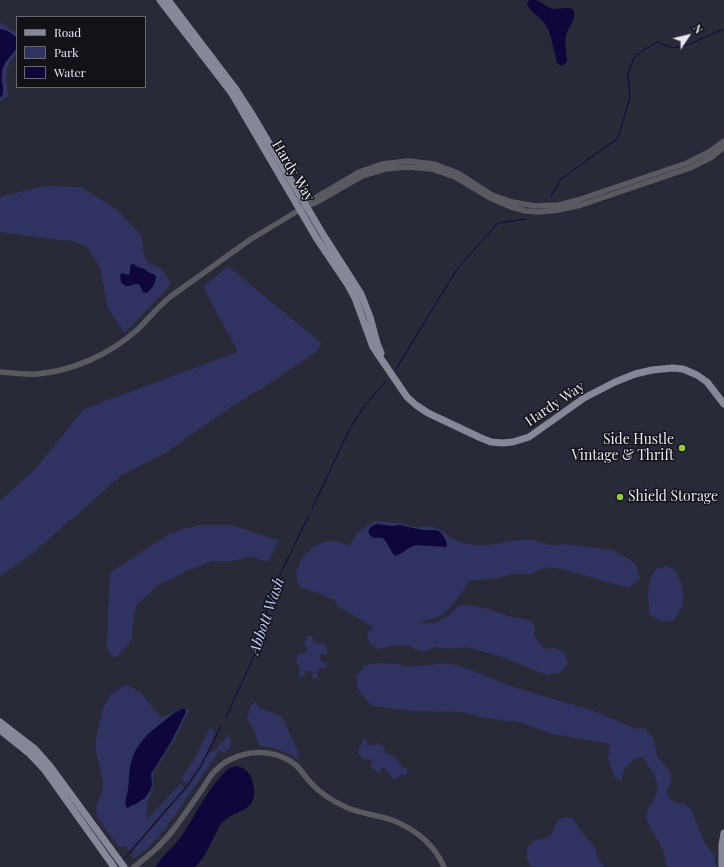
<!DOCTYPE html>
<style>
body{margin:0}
#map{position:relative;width:724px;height:867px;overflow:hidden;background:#282a38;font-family:"Playfair Display",serif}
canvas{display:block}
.legend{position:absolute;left:16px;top:16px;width:130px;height:72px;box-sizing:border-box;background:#121319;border:1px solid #686970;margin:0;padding:5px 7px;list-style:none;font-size:12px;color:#e8e9f3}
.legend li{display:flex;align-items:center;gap:8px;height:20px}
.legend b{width:20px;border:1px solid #686970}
.north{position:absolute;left:668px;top:16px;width:40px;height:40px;-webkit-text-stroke:3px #121319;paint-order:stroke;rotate:55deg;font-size:11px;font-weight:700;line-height:16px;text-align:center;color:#e8e9f3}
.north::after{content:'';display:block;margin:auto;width:14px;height:18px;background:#e8e9f3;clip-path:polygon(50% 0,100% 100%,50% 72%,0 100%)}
</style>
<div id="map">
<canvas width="724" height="867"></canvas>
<ul class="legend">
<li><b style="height:5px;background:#868897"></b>Road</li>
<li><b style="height:11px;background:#303361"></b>Park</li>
<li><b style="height:11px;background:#0e073c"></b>Water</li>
</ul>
<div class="north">N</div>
</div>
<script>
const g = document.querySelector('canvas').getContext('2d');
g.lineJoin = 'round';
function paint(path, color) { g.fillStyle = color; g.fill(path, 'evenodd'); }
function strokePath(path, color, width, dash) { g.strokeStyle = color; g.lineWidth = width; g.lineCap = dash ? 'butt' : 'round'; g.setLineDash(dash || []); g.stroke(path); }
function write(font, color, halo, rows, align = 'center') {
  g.font = font + ' "Playfair Display",serif'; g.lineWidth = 3; g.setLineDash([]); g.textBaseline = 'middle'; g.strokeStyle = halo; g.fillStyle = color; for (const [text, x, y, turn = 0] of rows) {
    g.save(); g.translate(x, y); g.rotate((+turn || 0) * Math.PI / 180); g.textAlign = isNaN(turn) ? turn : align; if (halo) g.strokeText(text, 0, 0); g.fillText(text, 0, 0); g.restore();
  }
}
paint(new Path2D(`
 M2 23 17 34V52L7 68 6 82 8 95 3 100 0 102V24Z
 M45 186 81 187 116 209 142 236 143 254 149 264 161 268 171 283 164 292 125 333 108 309 100 267 87 247 71 241 34 237 0 232V198L7 195Z
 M228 266 321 343 316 352 264 387 229 408 167 452 120 476 74 518 68 521 61 528 32 554 0 576V501L36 468 84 409 238 352 203 287Z
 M374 521 398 523 414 527 429 526 443 531 452 539 466 544 484 546 517 540H532L554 546 562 544 613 550 635 563 640 578 629 588 554 567 541 569 531 574H511L499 578 469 581C463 591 453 607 443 614 436 619 425 621 416 623H435L449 615 461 604C479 605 496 612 513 617 519 619 527 618 531 622 536 626 535 630 534 636L544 649 554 648 564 652 568 663 560 673 547 675 499 656 467 647 447 649 434 647 424 652 415 649 409 645 396 646H391L383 648 378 649 369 643 367 634 374 627H372L337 605 335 600 321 594 301 588C300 586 297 583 297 580 293 563 311 544 327 541 335 540 341 543 348 546L351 544 357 533Z
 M198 525H233L254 533 279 540 268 562 250 556 233 561H213L186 571 176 577 158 585 136 606 132 629V640L120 654 113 658 107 648V637L108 628V609L110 573 169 534Z
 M665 566 674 569C681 580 687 596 681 609 679 613 676 616 674 620L662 622 650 615C648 603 646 578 656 570 658 568 663 567 665 566Z
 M311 635H313L312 638 315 643 320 644 324 643 326 647 328 654 321 655 320 658C321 661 323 664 327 663V668H323L318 670 317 672 318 679 312 678 313 672 311 671H306L304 677 298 676C302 670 300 666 295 662L299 653 304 654C309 651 307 647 304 643L307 637Z
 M379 663 397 664 409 667 447 663 465 668 517 688 597 712 636 729 642 728 646 729 653 738 657 755 670 772 671 783 666 793 672 801 678 803 684 804 691 809 704 841 714 855 716 867H667L663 850 646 819 647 811 654 800 658 789 655 776 643 757 634 759 624 769 621 781 615 778 608 758 610 745 606 743 552 734 520 722 505 721 478 716 464 712 414 711 388 708 371 705 358 690 356 677 364 666Z
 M126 684 140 692 161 717 166 716 185 707 189 710 175 739 156 768 153 774V789L147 803V819L156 810 180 784 185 788 154 822 140 839 129 851 125 846 119 847 97 817 96 807 102 792 103 782 96 752V739L103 709 110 695Z
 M255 702C260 713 275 709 283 719L299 753 298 759V760C286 751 274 747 259 746L255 732 247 718 251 705Z
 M210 728 213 730V731L215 732C210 751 199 768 187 784L182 780 183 776 195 758Z
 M229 734V738L231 739 230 749 223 753 220 750 166 828 147 849 133 859 131 855 136 847 180 796 191 783 208 754 216 749Z
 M363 738 367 739V743L368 745 373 746 376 743 385 748 384 751 386 753 395 757 403 768H407V775H401L394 780 390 775 387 773V771L385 768H381L380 773 378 772 370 767 372 764 371 760 366 759H363L357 751 361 747Z
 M564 817 573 818 578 827 595 848 598 859 605 867H531L527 859V848L535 840 547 838 552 834 556 822Z`), '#303361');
paint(new Path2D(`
 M529 0H536L552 9 569 8C572 9 573 9 574 12 576 18 567 30 566 36 564 45 567 54 567 62L562 66 558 64 557 62C553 50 552 36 546 25 541 17 530 13 527 4Z
 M1 29 8 31 16 37 17 48C11 56 2 63 2 75 1 82 5 89 2 96L0 98V30Z
 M133 263C136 267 138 267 142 268 147 270 149 274 154 274L156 276C156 282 152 290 146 293L143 292 139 284C134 284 133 285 128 286 121 286 119 279 121 273L129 275 130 272V266Z
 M376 524 393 526 399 525 423 530H435L439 531 444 537 446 541 447 546 446 547 416 545 409 548 400 554 395 556C391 552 387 542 384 539 380 536 374 540 371 536 365 531 371 526 376 524Z
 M185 708 186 712 171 742 151 774 152 784 151 789 145 798 134 805H131L130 807 127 808C123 803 127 796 128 790 129 781 129 771 131 762 136 744 149 732 164 721 170 716 177 710 185 708Z
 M234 766C241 766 246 769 250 775 252 779 253 784 254 789 257 814 230 810 220 825 218 827 218 830 216 833 210 845 205 858 195 867H155C159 861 164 856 169 850 174 845 179 840 183 834 194 818 216 772 234 766Z`), '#0e073c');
strokePath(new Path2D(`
 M551 196 561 179 618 138 630 97 628 73 634 58 642 51 657 42 674 48 690 44 724 29
 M396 369 457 269 498 223 526 219
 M312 509 350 428 365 405 386 381
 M226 717 259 645 264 625 268 604 276 583 309 515
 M124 859 186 787 201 766 221 726`), '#0e073c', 1);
strokePath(new Path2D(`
 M308 205 315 203 362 176 385 169 408 167 432 169 455 177 490 198 511 207 526 211 539 212 558 210 581 205 690 168 712 157 724 147
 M0 372C12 373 25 375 37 374 73 371 110 354 137 330 148 319 158 307 170 297L251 239 306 206 313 199 359 172 382 164 408 161 434 164 458 173 492 195 512 202 535 206 559 205 578 200 687 163 709 152 724 141
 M134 867C148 856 162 845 173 830 184 816 193 802 203 788 206 783 209 778 213 773 230 753 259 748 282 757 297 762 301 772 311 783 321 794 334 802 348 808 362 814 377 815 392 820 415 829 434 844 444 867`), '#595a61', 5.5);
strokePath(new Path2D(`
 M160 0 231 92 317 239 348 285 355 298 373 347 407 397 416 405 428 413 481 438 491 442 503 443 513 442 529 437 584 398 615 382 635 374 652 370 673 368 683 369 697 375 707 382 724 404
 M168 0 235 88 253 116 324 236 361 294 370 317 377 343 381 353
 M0 722 35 749 50 766 124 867
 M0 730 30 754 44 769 114 867
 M722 867V845L724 833`), '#868897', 7);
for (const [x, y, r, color] of [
 [682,448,4,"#93cc3d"],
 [620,497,4,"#93cc3d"]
]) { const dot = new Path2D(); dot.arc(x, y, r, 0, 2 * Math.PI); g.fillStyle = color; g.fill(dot); strokePath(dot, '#121319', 1.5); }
write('14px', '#e8e9f3', '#121319', [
 ["Hardy Way",293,171,59],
 ["Hardy Way",555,404,-34]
]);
write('14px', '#e8e9f3', '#121319', [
 ["Side Hustle",674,440],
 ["Vintage & Thrift",674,456],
 ["Shield Storage",628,497,"left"]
], 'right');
write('italic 15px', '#bdc4f9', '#121319', [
 ["Abbott Wash",267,616,-71]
]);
</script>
